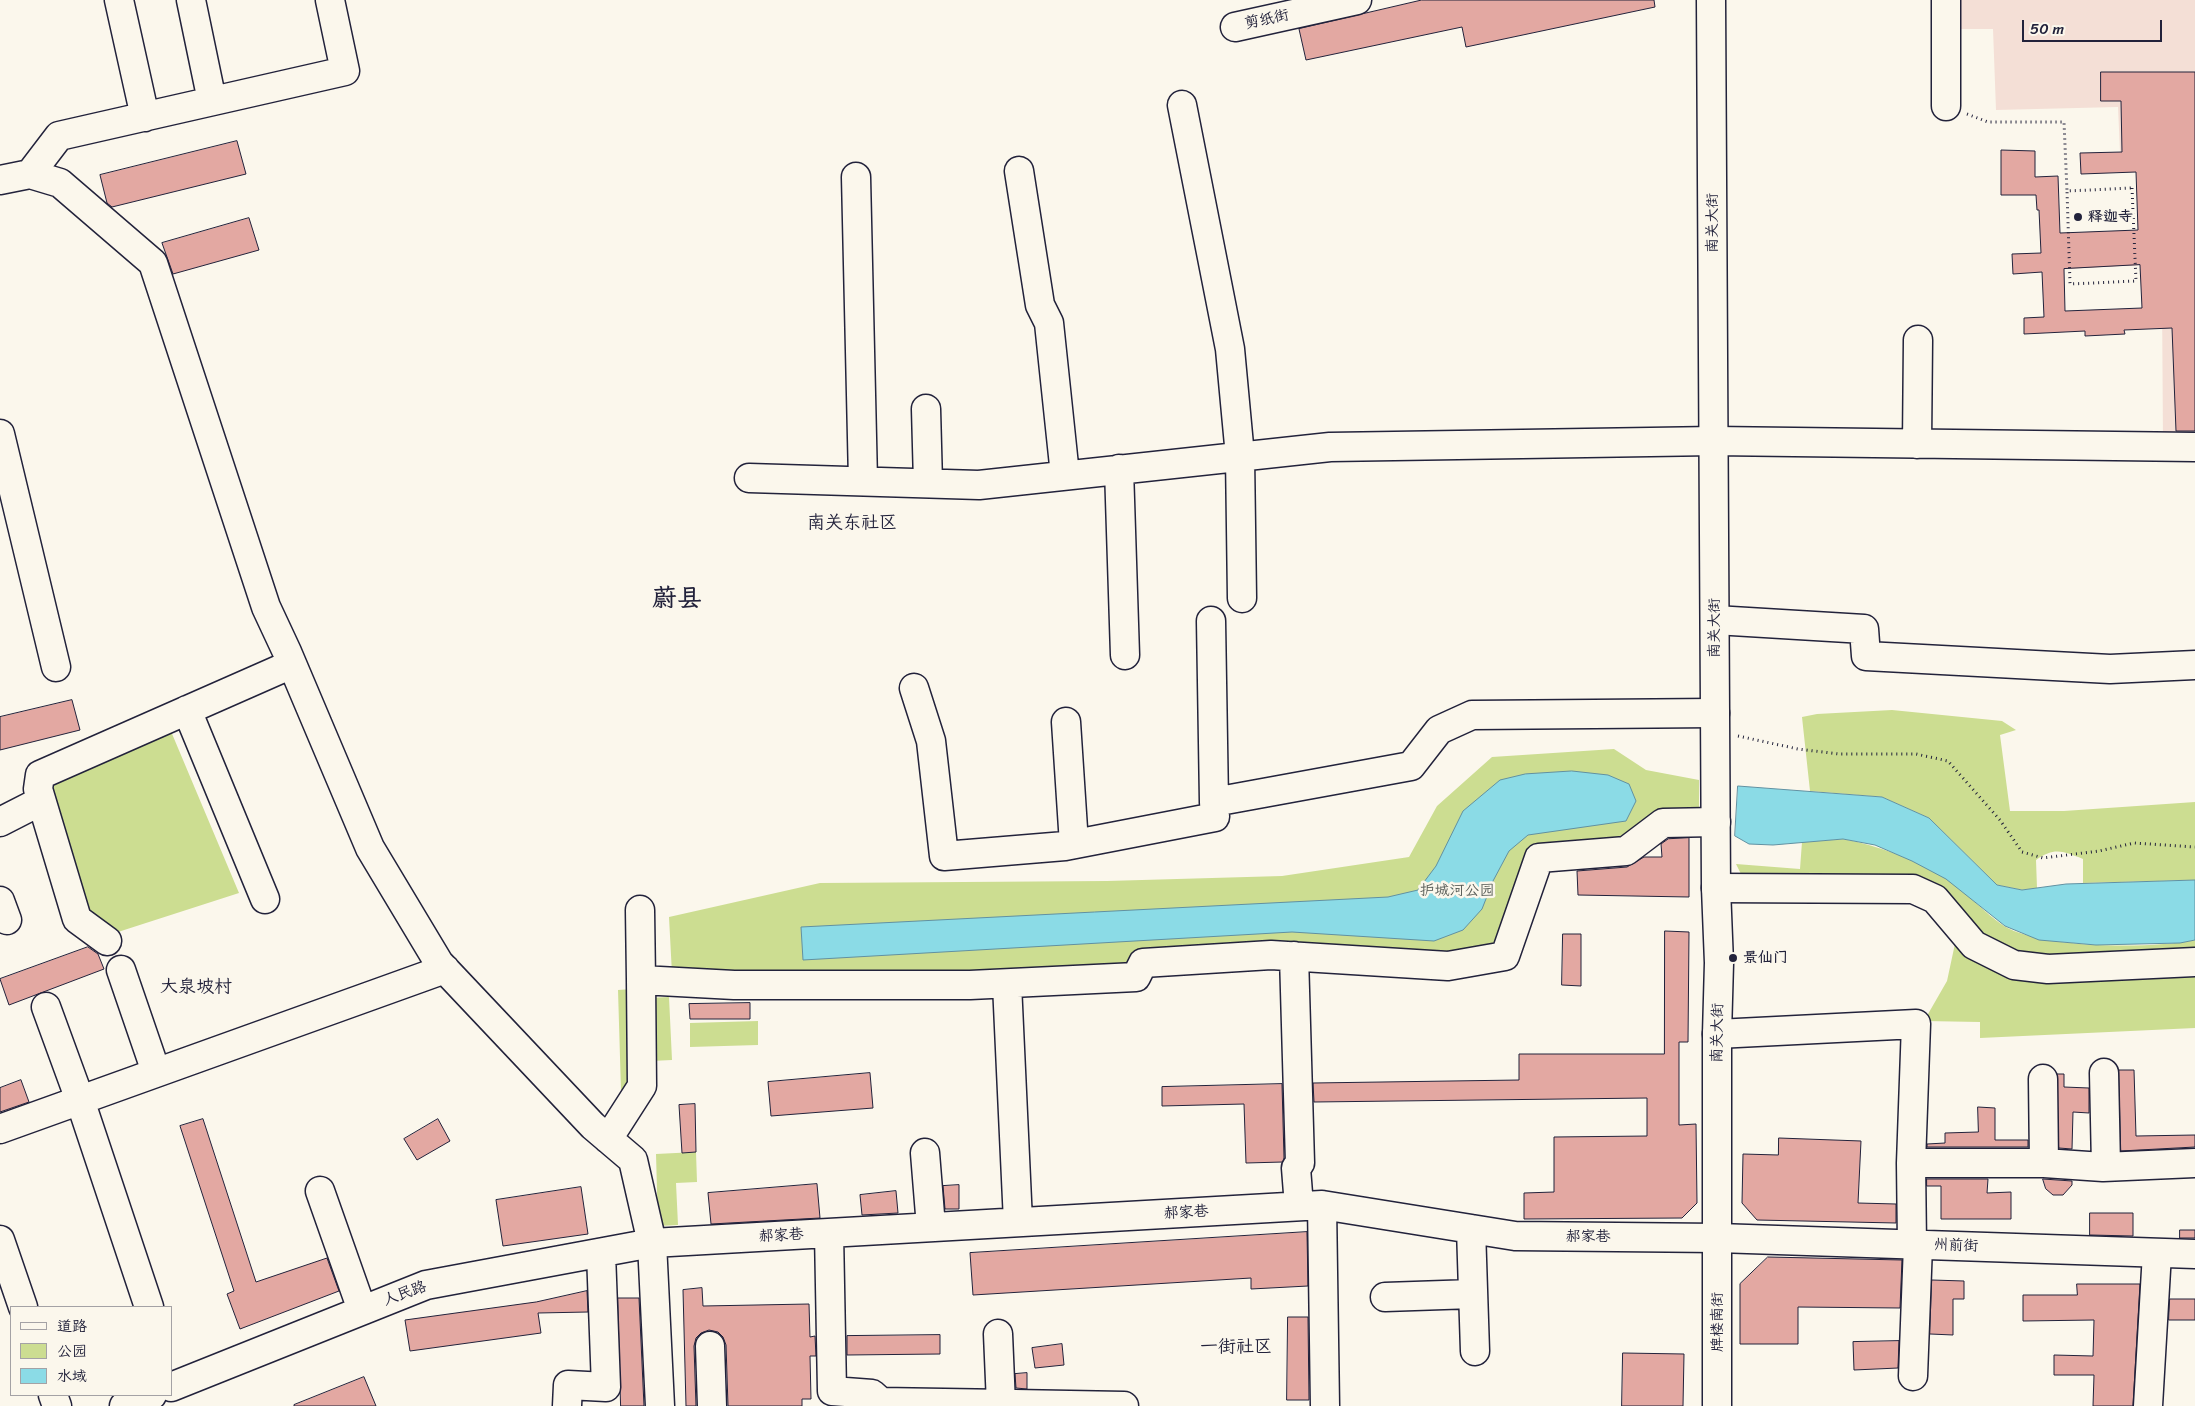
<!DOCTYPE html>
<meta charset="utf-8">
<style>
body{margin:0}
#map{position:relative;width:2195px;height:1406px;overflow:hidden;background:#fbf7ec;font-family:Sriracha,"LXGW WenKai TC",sans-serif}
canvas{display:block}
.legend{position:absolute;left:10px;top:1306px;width:162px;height:90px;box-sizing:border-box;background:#fbf7ec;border:1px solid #a4a2a5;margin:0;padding:6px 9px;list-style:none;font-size:15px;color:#22223b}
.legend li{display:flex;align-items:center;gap:10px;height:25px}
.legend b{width:25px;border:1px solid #a4a2a5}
.scale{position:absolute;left:2022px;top:20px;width:140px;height:22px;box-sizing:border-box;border:2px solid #22223b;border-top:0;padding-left:6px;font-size:15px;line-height:18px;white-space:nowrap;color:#22223b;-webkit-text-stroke:4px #fbf7ec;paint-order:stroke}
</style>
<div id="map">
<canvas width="2195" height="1406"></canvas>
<ul class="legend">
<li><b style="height:6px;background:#fbf7ec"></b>道路</li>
<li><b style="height:14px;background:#ccdd91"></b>公园</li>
<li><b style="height:14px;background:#8bdbe6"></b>水域</li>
</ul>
<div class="scale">50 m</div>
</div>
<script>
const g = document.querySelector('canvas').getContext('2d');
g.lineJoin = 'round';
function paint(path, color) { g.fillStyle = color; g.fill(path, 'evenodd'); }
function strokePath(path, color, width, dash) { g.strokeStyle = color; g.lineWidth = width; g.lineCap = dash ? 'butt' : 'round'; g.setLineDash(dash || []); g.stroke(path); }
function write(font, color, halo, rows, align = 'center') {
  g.font = font + ' Sriracha,"LXGW WenKai TC",sans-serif'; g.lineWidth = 5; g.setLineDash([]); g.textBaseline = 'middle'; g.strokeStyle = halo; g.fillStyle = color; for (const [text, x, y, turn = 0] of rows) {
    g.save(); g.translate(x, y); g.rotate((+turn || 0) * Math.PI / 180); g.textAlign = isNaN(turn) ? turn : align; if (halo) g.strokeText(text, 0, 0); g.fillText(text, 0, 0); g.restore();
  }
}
paint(new Path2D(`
 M1958 0H2195V442H2163L2161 151 2120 152 2118 107 1996 110 1993 29H1959Z`), '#f4dfd6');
paint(new Path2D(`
 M1892 710 2002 721 2016 730 2000 735 2010 811H2064L2195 802V880L2083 883V859C2062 851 2055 847 2036 860L2037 888 2022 890 1997 885 1929 818 1882 797 1810 791 1802 717 1817 714Z
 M170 729 239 893 118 932 79 904 46 786Z
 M1614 749 1646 770 1699 780V816L1630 840 1540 848 1500 941 1451 954 1288 951 1128 961 1120 971 672 974 669 917 820 883 1107 881 1282 876 1409 857 1437 806 1492 757Z
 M1843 839C1879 846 1913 858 1945 878 1966 891 1983 912 2004 926 2042 949 2152 949 2195 940V957L2046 962 2000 950 1932 889 1749 879 1741 874 1736 864 1800 869 1802 842Z
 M1956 939 2015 978 2076 982 2195 975V1028L1980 1038V1022L1924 1021 1947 981Z
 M632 989 636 1087 621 1091 618 990Z
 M669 997 672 1060 651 1061 648 998Z
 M758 1021V1045L690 1047V1023Z
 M696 1152 697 1182 676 1183 678 1225 658 1226 656 1154Z`), '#ccdd91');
const water = new Path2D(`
 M1572 771 1608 775 1629 784 1636 801 1626 821 1528 835 1509 851 1493 881 1482 909 1463 930 1434 941 1292 932 803 960 801 927 1388 897 1418 890 1436 866 1463 811 1500 780 1525 774Z
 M1738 786 1882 797 1929 818 1997 885 2022 890 2066 884 2195 880V940L2180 943 2096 945 2039 940 2005 926 1946 879 1912 861 1875 845 1843 839 1773 845 1749 844 1735 836Z`);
paint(water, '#8bdbe6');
strokePath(water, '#6191a2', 1);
const building = new Path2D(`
 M1422 0H1654L1655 7 1466 47 1462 27 1306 60 1299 29Z
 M2101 72H2195V431H2176L2172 328 2124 330 2125 334 2085 336V331L2024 334V318L2044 317 2042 272 2013 274 2012 254 2041 253 2039 210H2037L2036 195H2001V150L2035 151V177L2058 176 2060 233 2138 230 2136 172 2081 174 2080 153 2122 152 2121 101H2101ZM2140 265 2142 308 2065 311 2064 269Z
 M237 141 246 174 112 207 107 203 100 175Z
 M249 218 259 250 173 274 162 243Z
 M72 700 80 730 0 750V717Z
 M1689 838V897L1578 895 1577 871 1627 867 1644 857H1662L1661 844 1668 839Z
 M1665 931 1689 932 1688 1042H1679V1125L1696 1124 1697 1203 1682 1218 1524 1219V1193L1554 1192V1137L1647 1136V1098L1314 1102 1313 1083 1519 1080V1054H1664Z
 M1563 934H1581V986L1562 985Z
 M88 947 98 954 104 969 9 1005 0 979Z
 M750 1003V1019H690L689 1004Z
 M2119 1070H2134L2136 1136 2195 1135V1147L2121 1151Z
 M870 1073 873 1108 771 1116 768 1082Z
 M2057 1074H2064V1087L2089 1088V1113L2073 1112 2072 1149 2059 1148Z
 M21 1080 29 1102 0 1112V1088Z
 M1282 1084 1284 1158 1283 1162 1246 1163 1244 1104 1162 1106V1087Z
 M695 1104 696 1152 682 1153 679 1105Z
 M1978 1107 1995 1108V1140H2028V1147H1927V1144L1945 1143V1133L1978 1132Z
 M203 1119 256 1282 327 1258 339 1291 240 1329 227 1294 234 1291 180 1126Z
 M438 1119 450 1141 417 1160 404 1139Z
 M1779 1138 1861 1141 1858 1203 1896 1204V1223L1757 1220 1742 1203 1743 1154 1778 1155Z
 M1927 1179H1988L1987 1193 2011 1192V1219H1941V1186H1927Z
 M2043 1179 2072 1181V1185L2063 1195H2053L2046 1189Z
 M817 1184 820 1218 711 1224 708 1193Z
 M959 1185V1209H945L943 1186Z
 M581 1187 588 1234 503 1246 496 1200Z
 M896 1191 898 1213 862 1215 860 1195Z
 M2090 1213H2133V1236L2090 1235Z
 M2180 1230H2195V1238H2180Z
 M1307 1232 1308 1286 1251 1289V1278L973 1295 970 1253Z
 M1768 1257 1902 1260 1900 1308 1798 1307V1344H1740V1284Z
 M1932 1280 1964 1281V1299H1953V1335L1930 1334Z
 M2077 1284H2140L2133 1406H2093L2094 1375H2054V1355L2093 1356 2094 1320 2023 1321V1295H2077Z
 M702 1288 703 1306 809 1304 810 1337 815 1336 816 1356H810L811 1399H802V1406H728L726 1345 723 1337 718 1332 709 1330 701 1333 696 1338 694 1346 696 1406H686L683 1290Z
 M587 1291 588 1312 538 1313 541 1333 410 1351 405 1320 536 1302Z
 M618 1298H639L644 1406H621Z
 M2170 1299H2195V1320H2169Z
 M1288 1317H1308L1309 1400H1287Z
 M940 1335V1354L847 1355V1336Z
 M1899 1341 1898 1368 1854 1370 1853 1342Z
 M1062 1344 1064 1365 1035 1368 1032 1348Z
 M1623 1353 1684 1354 1683 1406H1622Z
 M1027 1373V1389L1016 1388 1015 1374Z
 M364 1377 376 1406H294V1405Z`);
paint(building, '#e3a8a2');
strokePath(building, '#22223b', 1);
const minor = new Path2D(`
 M119 0 145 117
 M191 0 212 101
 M1235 27 1357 0
 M1182 105 1230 349 1240 456 1242 598
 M1946 106V0
 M1019 171 1040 305 1049 323 1065 475
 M30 174 59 136 345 71 330 0
 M856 177 863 481
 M0 180 30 174 60 183 153 263 266 607 287 652 370 848 439 963 593 1126 633 1160 652 1243 660 1406
 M926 409 928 483
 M0 434 56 667
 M1917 444 1918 340
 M1119 469 1125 655
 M749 478 979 485 1330 447 1714 441 2195 447
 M1715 620 1864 629 1866 656 2110 669 2195 665
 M1211 621 1214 802
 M914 688 931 741 944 856 1065 846 1215 817 1214 802 1411 766 1439 730 1472 715 1715 713
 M187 710 265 899
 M1066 722 1074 844
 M0 822 41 801
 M1716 888 1913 889 1935 899 1974 945 2014 965 2048 969 2195 962
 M0 901 7 920
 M640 910 641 980
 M107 941 77 919 38 789 40 775 292 664
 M1294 956 1300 1163 1296 1168 1299 1206
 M121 970 156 1072
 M1007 984 1018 1222
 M46 1007 80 1100 149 1307
 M1717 1034 1916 1024 1911 1163
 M2104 1073 2106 1166
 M2043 1079 2044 1163
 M0 1129 445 969
 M608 1139 642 1086 641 980 734 985H970L1136 977 1143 963 1271 955 1448 966 1505 956 1539 858 1626 851 1663 823 1716 822
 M925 1153 931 1227
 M320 1191 362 1310
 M1322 1205 1325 1406
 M1471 1229 1475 1351
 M829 1233 832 1391 872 1394 881 1402 1007 1404
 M0 1240 23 1307
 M1912 1245 1911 1163H2044L2103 1167 2195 1163
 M1385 1297 1473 1294
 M998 1334 1001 1404
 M710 1346 712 1406
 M1913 1376 1918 1245
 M171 1387 426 1285 652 1243 1322 1205 1515 1236 1718 1238 2195 1254
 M53 1395 57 1406
 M124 1406 152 1395
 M567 1406 568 1385 606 1387 601 1253
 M1007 1406V1404H1015L1124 1406
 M2148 1406 2157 1253`);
const major = new Path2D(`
 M1711 0 1716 888 1719 963 1717 1034V1406`);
strokePath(minor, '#22223b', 31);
strokePath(major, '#22223b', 31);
strokePath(new Path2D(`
 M1967 114 1988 122H2064L2067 191
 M2132 188 2136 281 2070 284 2067 191Z
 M1738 736 1798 749 1839 754H1916L1948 761 2000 820 2022 852 2043 858 2099 851 2134 843 2195 847`), '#22223b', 3, [1, 4]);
strokePath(minor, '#fbf7ec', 28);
strokePath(major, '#fbf7ec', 28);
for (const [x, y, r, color] of [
 [2078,217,5,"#22223b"],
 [1733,958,5,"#22223b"]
]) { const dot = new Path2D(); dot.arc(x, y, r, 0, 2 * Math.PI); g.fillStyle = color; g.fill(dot); strokePath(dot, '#fbf7ec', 2); }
write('15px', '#22223b', '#fbf7ec', [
 ["剪纸街",1267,20,-12],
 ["南关大街",1713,223,-90],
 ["南关大街",1715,628,-90],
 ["南关大街",1718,1033,-89],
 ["郝家巷",1186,1213,-3],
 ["郝家巷",781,1236,-3],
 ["郝家巷",1588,1237],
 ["州前街",1956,1246,2],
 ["人民路",405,1294,-20],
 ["牌楼南街",1718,1322,-90]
]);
write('bold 15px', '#22223b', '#fbf7ec', [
 ["释迦寺",2088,217],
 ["景仙门",1743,958]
], 'left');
write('15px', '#555a55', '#fbf7ec', [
 ["护城河公园",1457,891]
]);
write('18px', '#22223b', '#fbf7ec', [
 ["南关东社区",852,523],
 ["大泉坡村",196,987],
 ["一街社区",1236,1347]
]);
write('bold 25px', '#22223b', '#fbf7ec', [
 ["蔚县",677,600]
]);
</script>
